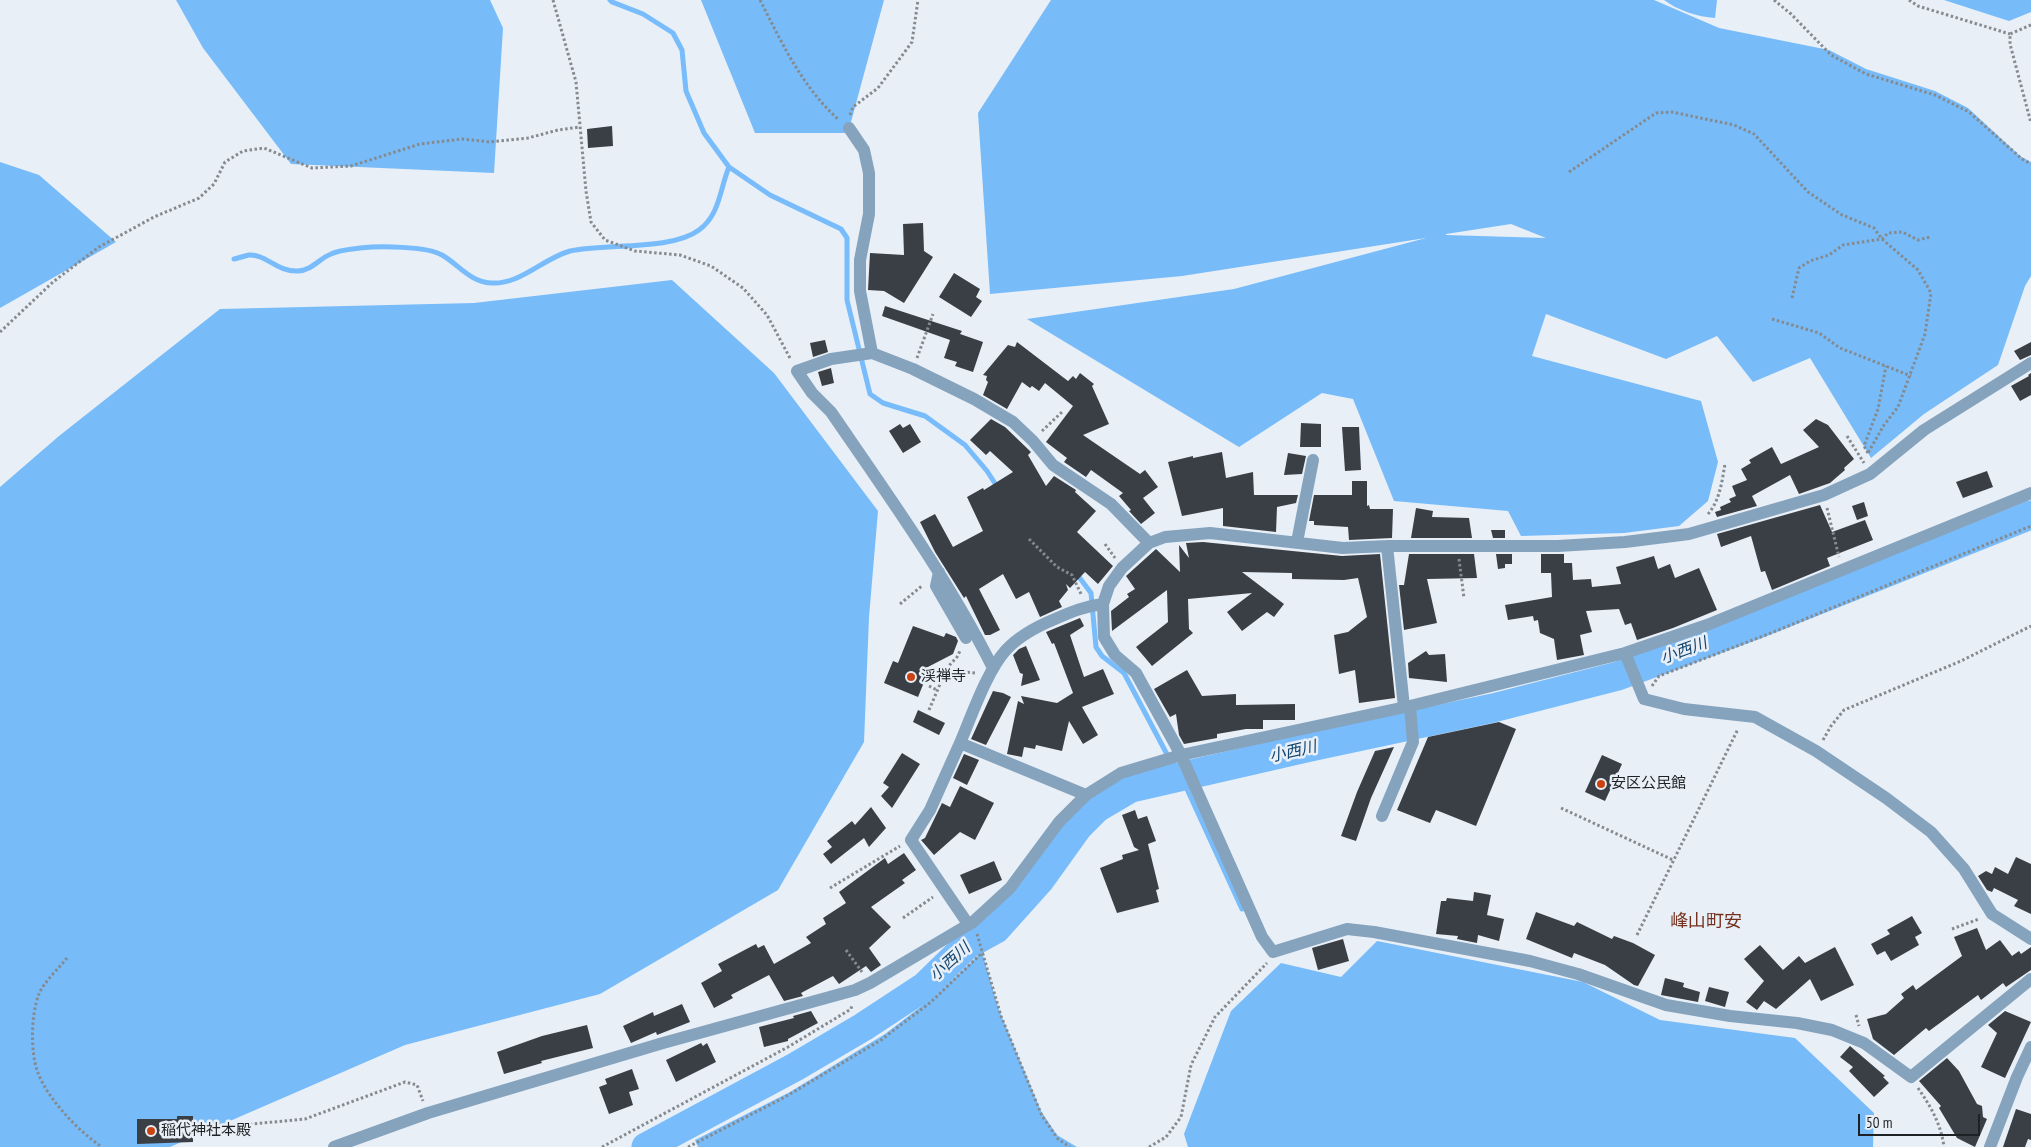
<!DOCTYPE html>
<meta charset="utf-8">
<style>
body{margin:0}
#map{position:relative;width:2031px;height:1147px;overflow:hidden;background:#e8eff6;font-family:"PT Sans Narrow",sans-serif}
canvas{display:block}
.scale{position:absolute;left:1858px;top:1114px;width:122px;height:22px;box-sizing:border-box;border:2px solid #1f2224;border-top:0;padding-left:6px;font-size:15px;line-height:18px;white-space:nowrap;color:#1f2224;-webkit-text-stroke:4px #e8eff6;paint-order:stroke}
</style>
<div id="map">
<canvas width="2031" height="1147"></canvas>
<div class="scale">50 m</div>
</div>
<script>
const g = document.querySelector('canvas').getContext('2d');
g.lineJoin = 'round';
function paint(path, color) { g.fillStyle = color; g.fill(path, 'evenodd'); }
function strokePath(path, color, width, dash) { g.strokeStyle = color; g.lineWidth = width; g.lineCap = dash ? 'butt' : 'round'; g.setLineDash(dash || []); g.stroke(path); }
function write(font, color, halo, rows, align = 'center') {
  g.font = font + ' "PT Sans Narrow","Noto Sans JP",sans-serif'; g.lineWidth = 5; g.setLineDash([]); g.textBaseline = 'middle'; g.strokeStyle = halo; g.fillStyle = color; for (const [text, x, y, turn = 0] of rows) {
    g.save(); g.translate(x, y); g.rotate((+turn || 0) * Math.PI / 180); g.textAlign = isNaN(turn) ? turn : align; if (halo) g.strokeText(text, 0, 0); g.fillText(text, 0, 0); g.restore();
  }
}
paint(new Path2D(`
 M176 0H490L503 28 494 173 291 164 203 48Z
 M701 0H884L848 133H755Z
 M1051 0H1654L1719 28 1829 50 1866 69 1935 91 1968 108 2020 156 2031 162V276L2025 286 1998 365 1924 414 1871 458 1810 358 1753 382 1717 336 1666 359 1546 314 1532 356 1701 401 1718 462 1708 501 1679 526 1624 533 1521 536 1508 511 1394 501 1353 399 1322 393 1239 447 1027 319 1234 289 1426 238 1182 276 990 294 978 113ZM1511 224 1546 238 1446 235V234Z
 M1944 0H2031V12L2009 21Z
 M0 162 39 175 116 242 0 308Z
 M672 280 774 373 878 511 869 617 864 742 778 890 600 994 405 1045 170 1147H0V487L59 436 220 309 474 303Z
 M1377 941 1583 982 1660 1020 1795 1038 1874 1113 1873 1147H1188L1184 1134 1231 1011 1281 963 1341 977Z
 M982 952 999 1010 1041 1111 1057 1135 1077 1147H698L695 1140 790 1092 885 1034 936 995Z`), '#77bbf9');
paint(new Path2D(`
 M1664 0H1717L1715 18C1698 17 1677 10 1664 0Z`), '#78bcfb');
strokePath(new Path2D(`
 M610 0 612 2 643 14 673 33 682 50 686 91 704 133 729 167 770 195 841 229 847 238V300L870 394 883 403 925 416 965 445 987 471 998 488
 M234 259C239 258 244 256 249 255 266 254 277 272 298 271 311 271 320 258 331 254 339 250 352 249 360 248 379 246 426 246 442 255 458 264 470 282 491 283 520 285 542 259 570 251 604 243 671 251 699 230 720 215 720 188 729 167
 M1076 573 1091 593 1096 647 1102 656 1124 673 1179 777
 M1181 776 1242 909`), '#78bcfb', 5);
strokePath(new Path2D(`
 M646 1147 795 1067 863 1027 924 987 967 945 996 929 1040 880 1078 827 1097 808 1131 788 1310 747 1493 708 1618 676 1753 626 2031 515`), '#78bcfb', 29);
paint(new Path2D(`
 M612 126 613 146 588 148 587 129Z
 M923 223 924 251 933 257 904 303 884 291 868 290 870 253 904 255 903 224Z
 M954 273 980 289 976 297 982 301 971 317 939 297Z
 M885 306 962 331 960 334 983 342 973 372 955 366 957 362 944 358 950 340 882 316Z
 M825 340 828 352 813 357 810 343Z
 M1017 342 1068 381 1073 376 1076 379 1080 373 1094 384 1092 386 1109 424 1083 435 1140 474 1145 470 1158 487 1143 498 1155 513 1141 524 1129 511 1131 510 1119 496 1123 493 1091 470 1086 477 1064 462 1067 458 1046 442 1073 406 1045 383 1039 391 1032 386 1030 388 1022 382 1007 409 983 395 988 382 986 380 987 376 983 375 1008 345 1015 347Z
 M2031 342V355L2020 360 2014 351Z
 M831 368 834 383 822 386 818 372Z
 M2031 373V395L2020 401 2011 386 2029 376 2028 375Z
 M991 419 1005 427 1031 452 1028 455 1046 486 1054 476 1076 490 1075 492 1096 511 1077 532 1113 566 1098 584 1085 572 1070 588 1066 584 1068 590 1059 601 1062 607 1040 617 1029 592 1016 599 1003 574 979 589 1000 630 990 635H985L966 596 964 598 935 552 920 522 935 514 953 547 983 531 967 497 983 488 984 490 1013 472 990 451 986 455 970 440Z
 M1816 419 1828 425 1854 459 1844 468 1845 470 1830 483 1799 494 1790 475 1752 496 1757 506 1717 517 1715 512 1721 510 1720 507 1731 502 1729 499 1736 496 1732 486 1747 480 1741 469 1751 463 1749 460 1772 447 1781 464 1819 447 1803 430Z
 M1301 423 1321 424V447H1300Z
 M900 424 903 428 910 424 921 442 903 453 889 431Z
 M1342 427H1359L1361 470 1345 471Z
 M1222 452 1226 478 1253 472 1254 495H1298L1296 503 1277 507 1276 532 1223 526V508L1182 516 1168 462 1193 456V458Z
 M1288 453 1306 456 1302 474 1284 475Z
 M1987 471 1993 487 1963 498 1956 482Z
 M1352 481H1367V506L1369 505 1370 509H1393L1392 538 1349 540 1348 527 1314 525V521H1309L1314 495H1352Z
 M1864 502 1868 516 1857 520 1852 506Z
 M1820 505 1832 532 1865 520 1873 540 1827 558 1830 566 1772 590 1765 571 1761 572 1751 536 1721 547 1717 534Z
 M1416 508 1433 511 1432 517 1469 518 1472 538H1411Z
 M1491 530H1505V538H1493Z
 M1203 542 1342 556 1380 554 1395 698 1359 703 1355 670 1339 674 1334 635 1348 632 1367 617 1358 578 1344 580 1292 579V573L1242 572 1284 604 1274 617 1267 612 1242 631 1227 612 1252 593 1188 599 1189 629 1193 633 1152 666 1136 647 1168 622 1167 590 1112 631 1111 611 1129 597 1127 594 1135 589 1126 576 1156 549 1180 572 1179 545 1189 558 1186 543Z
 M1409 554H1474L1477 578 1427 579 1437 623 1404 630 1399 585H1404Z
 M1496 554H1512V564H1505V568L1498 569Z
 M1541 554H1564V563H1572L1573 580 1591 579 1592 587 1621 584 1616 567 1654 556 1658 569 1670 564 1675 578 1699 568 1717 610 1673 628 1637 640 1631 623 1625 625 1619 609 1586 611 1592 632 1580 635 1584 655 1557 660 1554 639 1540 633 1538 620 1534 621 1533 616 1508 620 1505 605 1552 597 1551 573H1541Z
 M1080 618 1084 626 1070 635 1084 677 1103 669 1114 694 1082 707 1098 735 1083 744 1069 721 1062 751 1036 745 1035 749 1024 747 1022 757 1007 754 1018 701 1024 704 1021 696 1057 703 1073 693 1054 643 1052 644 1046 632Z
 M913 626 944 637 946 633 956 637 958 641 953 654 924 669 927 675 918 697 884 683 893 661 898 663Z
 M1026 646 1040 680 1021 686 1023 674 1020 673 1013 655 1019 649Z
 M1426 651 1429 655 1445 654 1447 682 1409 678 1408 663Z
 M1187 670 1202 696 1236 694V705L1295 704V720H1263V729H1246L1217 734V738L1184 744 1179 735 1176 714 1170 717 1154 689Z
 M993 691 1003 693 1011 697 986 745 971 739Z
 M918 710 945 723 939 735 913 722Z
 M1499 722 1516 729 1476 826 1436 810 1430 823 1397 810 1428 737Z
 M1394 747 1371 798 1356 841 1341 836 1357 792 1375 751Z
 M902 753 920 764 892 808 881 796 889 787 883 783Z
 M964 754 979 760 967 785 953 778Z
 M1602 755 1622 764 1605 801 1585 792Z
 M960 786 994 803 975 840 960 832 934 855 921 840 925 838 942 803 950 807Z
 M871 807 886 828 869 847 864 838 831 864 823 854 832 847 827 841 852 821 855 825Z
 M1135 810 1138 819 1147 816 1156 841 1148 844 1159 889 1156 890 1159 902 1117 913 1100 868 1123 859 1122 855 1139 850 1134 847 1122 815Z
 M904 853 916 870 902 880 905 883 871 907 891 927 869 948 881 965 871 972 866 966 839 984 833 976 801 993 803 996 784 1001 769 975 731 995 733 998 714 1008 701 983 722 971 718 964 756 944 758 948 764 945 774 964 811 943 806 937 826 924 823 918 846 903 839 892 885 858 888 864Z
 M2016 857 2031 864V914L2014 906 2018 900 1994 888 1992 892 1987 890 1978 876 1986 871 1992 874 1995 867 2008 874Z
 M994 861 1002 880 969 894 960 875Z
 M1474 892 1491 895 1487 915 1504 919 1499 941 1478 935 1477 943 1457 939 1458 936 1436 934 1441 901H1446L1447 898 1473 901Z
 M1536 912 1574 926 1577 922 1612 939 1614 936 1633 943 1655 955 1638 986 1634 985 1605 965 1574 953 1572 958 1526 939Z
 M1912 916 1922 933 1915 937 1919 945 1891 961 1885 951 1877 955 1871 944 1890 934 1887 930Z
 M1977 928 1986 950 2000 940 2012 956 2019 951 2021 954 2031 947V970L2006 987 2003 983 1981 1000 1978 995 1929 1031 1926 1028 1894 1055 1873 1039 1867 1019 1886 1014 1904 998 1901 994 1913 985 1916 990 1962 956 1954 937Z
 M1343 939 1349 961 1318 970 1312 948Z
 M1760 945 1783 970 1799 956 1805 963 1835 947 1854 985 1821 1001 1810 979 1776 1009 1764 1001 1757 1010 1746 1002 1764 981 1744 959Z
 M1665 978 1684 983 1683 987 1700 992 1698 1002 1661 995Z
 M1709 987 1729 992 1725 1007 1705 1001Z
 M682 1004 690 1022 657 1035 656 1032 631 1043 623 1026 653 1012 654 1016Z
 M811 1011 818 1023 788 1039V1041L764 1047 759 1027 794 1018 793 1016Z
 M2005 1011 2031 1022 2005 1078 1981 1067 1997 1033 1988 1025Z
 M587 1025 593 1048 541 1061 542 1063 504 1074 497 1052 542 1036Z
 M701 1043 703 1046 707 1043 716 1062 676 1082 666 1060Z
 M1850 1046 1885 1076 1883 1077 1889 1083 1874 1097 1849 1071 1853 1067 1840 1057Z
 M1947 1058 1959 1071 1977 1104 1982 1106 1983 1117 1987 1119 1975 1147 1957 1138 1939 1108 1941 1106 1919 1081Z
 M632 1069 639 1089 629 1092 633 1105 609 1114 599 1087 607 1084 605 1079Z
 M2016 1109 2031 1114V1140L2028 1139 2025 1147H2003Z
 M177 1116H193V1142L137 1144V1119H177Z`), '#3a3f45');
strokePath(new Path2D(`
 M553 0 576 82 586 191 591 222 605 240 635 251 680 255 711 266 743 288 767 315 791 360
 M760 0C782 43 802 87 839 120
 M1774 0 1791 14 1831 55 1866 74 1935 95 1969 112 2022 159 2031 164
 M1909 0 1918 6 2010 34
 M2031 25 2010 34V44L2031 123
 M850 115 853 107 878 88 912 42 918 0
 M1569 172 1656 113 1672 112 1734 125 1754 134 1808 192 1842 215 1874 228 1882 239 1918 270 1931 293 1925 334 1898 407 1884 425 1868 453
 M1792 298 1799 268 1810 261 1829 255 1843 245 1882 239 1888 233 1902 232 1918 240 1930 237
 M1772 319 1819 333 1840 348 1911 376
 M0 332 53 282 99 247 154 217 199 198 214 184 225 162 243 151 264 148 312 168 351 166 420 144 462 139 490 142 528 138 558 130 580 127
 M917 358 933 314
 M1042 431 1062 412
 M1847 436 1864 463
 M1868 453 1864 446 1878 409 1886 366
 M1827 508 1839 557
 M1708 514C1720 500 1722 481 1725 464
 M1029 539 1057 567 1072 575 1082 596
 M1105 544 1115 558
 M1459 559 1464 598
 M900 604 923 585
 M946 669 957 657 960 651
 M929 686 937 690
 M1652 686 1659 676 1776 631 2031 526
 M929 710 946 670 975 673
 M1823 740 1831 726 1844 710 1961 661 2031 626
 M1561 808 1673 860
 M830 888 900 846
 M903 918 933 897
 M1952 929 1979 919
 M977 934 1001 1016 1042 1116 1058 1139 1070 1147
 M1637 935 1738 729
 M846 950 862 972
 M67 958C60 967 43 983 39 994 31 1014 30 1052 38 1073 48 1099 78 1131 102 1147
 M1856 1015 1859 1026
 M1918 1088C1931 1107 1941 1124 1944 1147
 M200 1129 305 1119 405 1082 417 1085 423 1101
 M602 1147 788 1047 851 1009 852 1005
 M688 1147 785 1097 881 1040 931 1002 983 952
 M1149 1147 1166 1137 1181 1117 1191 1065 1215 1017 1267 963`), '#858a8e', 3, [2.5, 2.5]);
strokePath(new Path2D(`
 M849 128 864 150 869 173V214L860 260V291L872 353 913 369 974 399 1013 422 1033 441 1053 465 1111 504 1149 543
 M872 353 831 359 797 371 812 393 831 412C888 495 947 577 993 668
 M2031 363 1924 430 1870 474 1824 495 1689 534 1625 542 1558 546H1387L1343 548 1210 533 1165 537 1149 543 1122 568 1109 586 1103 604 1104 637 1115 655 1136 673 1181 755 1262 937 1273 952 1347 929 1374 932 1530 961 1578 974 1666 1005 1730 1016 1797 1023 1832 1030 1864 1043 1911 1077 2031 979
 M1297 542 1313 460
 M1387 546 1404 707
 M939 572 936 586 966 638
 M1625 653 1644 699 1684 709 1755 717 1816 751 1886 798 1931 832 1964 869 1992 914 2031 939
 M960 743C972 715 987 671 1006 650 1020 635 1038 626 1055 619 1071 612 1085 606 1103 604
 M1382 816 1413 742 1410 706
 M968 924 911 840 930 810 960 743 1086 795
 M334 1147 428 1113 485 1096 663 1043 855 990 870 983 973 922 1010 888 1059 822 1086 795 1121 773 1181 755 1410 706 1625 653 1707 625 2031 493
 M1990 1147 2017 1077 2031 1047`), '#86a3be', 12);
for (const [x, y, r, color] of [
 [911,677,5,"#cb4312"],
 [1601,784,5,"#cb4312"],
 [151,1131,5,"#cb4312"]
]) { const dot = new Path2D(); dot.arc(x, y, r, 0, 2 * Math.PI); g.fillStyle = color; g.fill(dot); strokePath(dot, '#e8eff6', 2); }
write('15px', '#1f2224', '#e8eff6', [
 ["渓禅寺",921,677],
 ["安区公民館",1611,784],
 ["稲代神社本殿",161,1131]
], 'left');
write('italic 16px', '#15466f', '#e8eff6', [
 ["小西川",1684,651,-20],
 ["小西川",1293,752,-13],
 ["小西川",950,962,-42]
]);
write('18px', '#74311d', '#e8eff6', [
 ["峰山町安",1706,922]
]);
</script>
